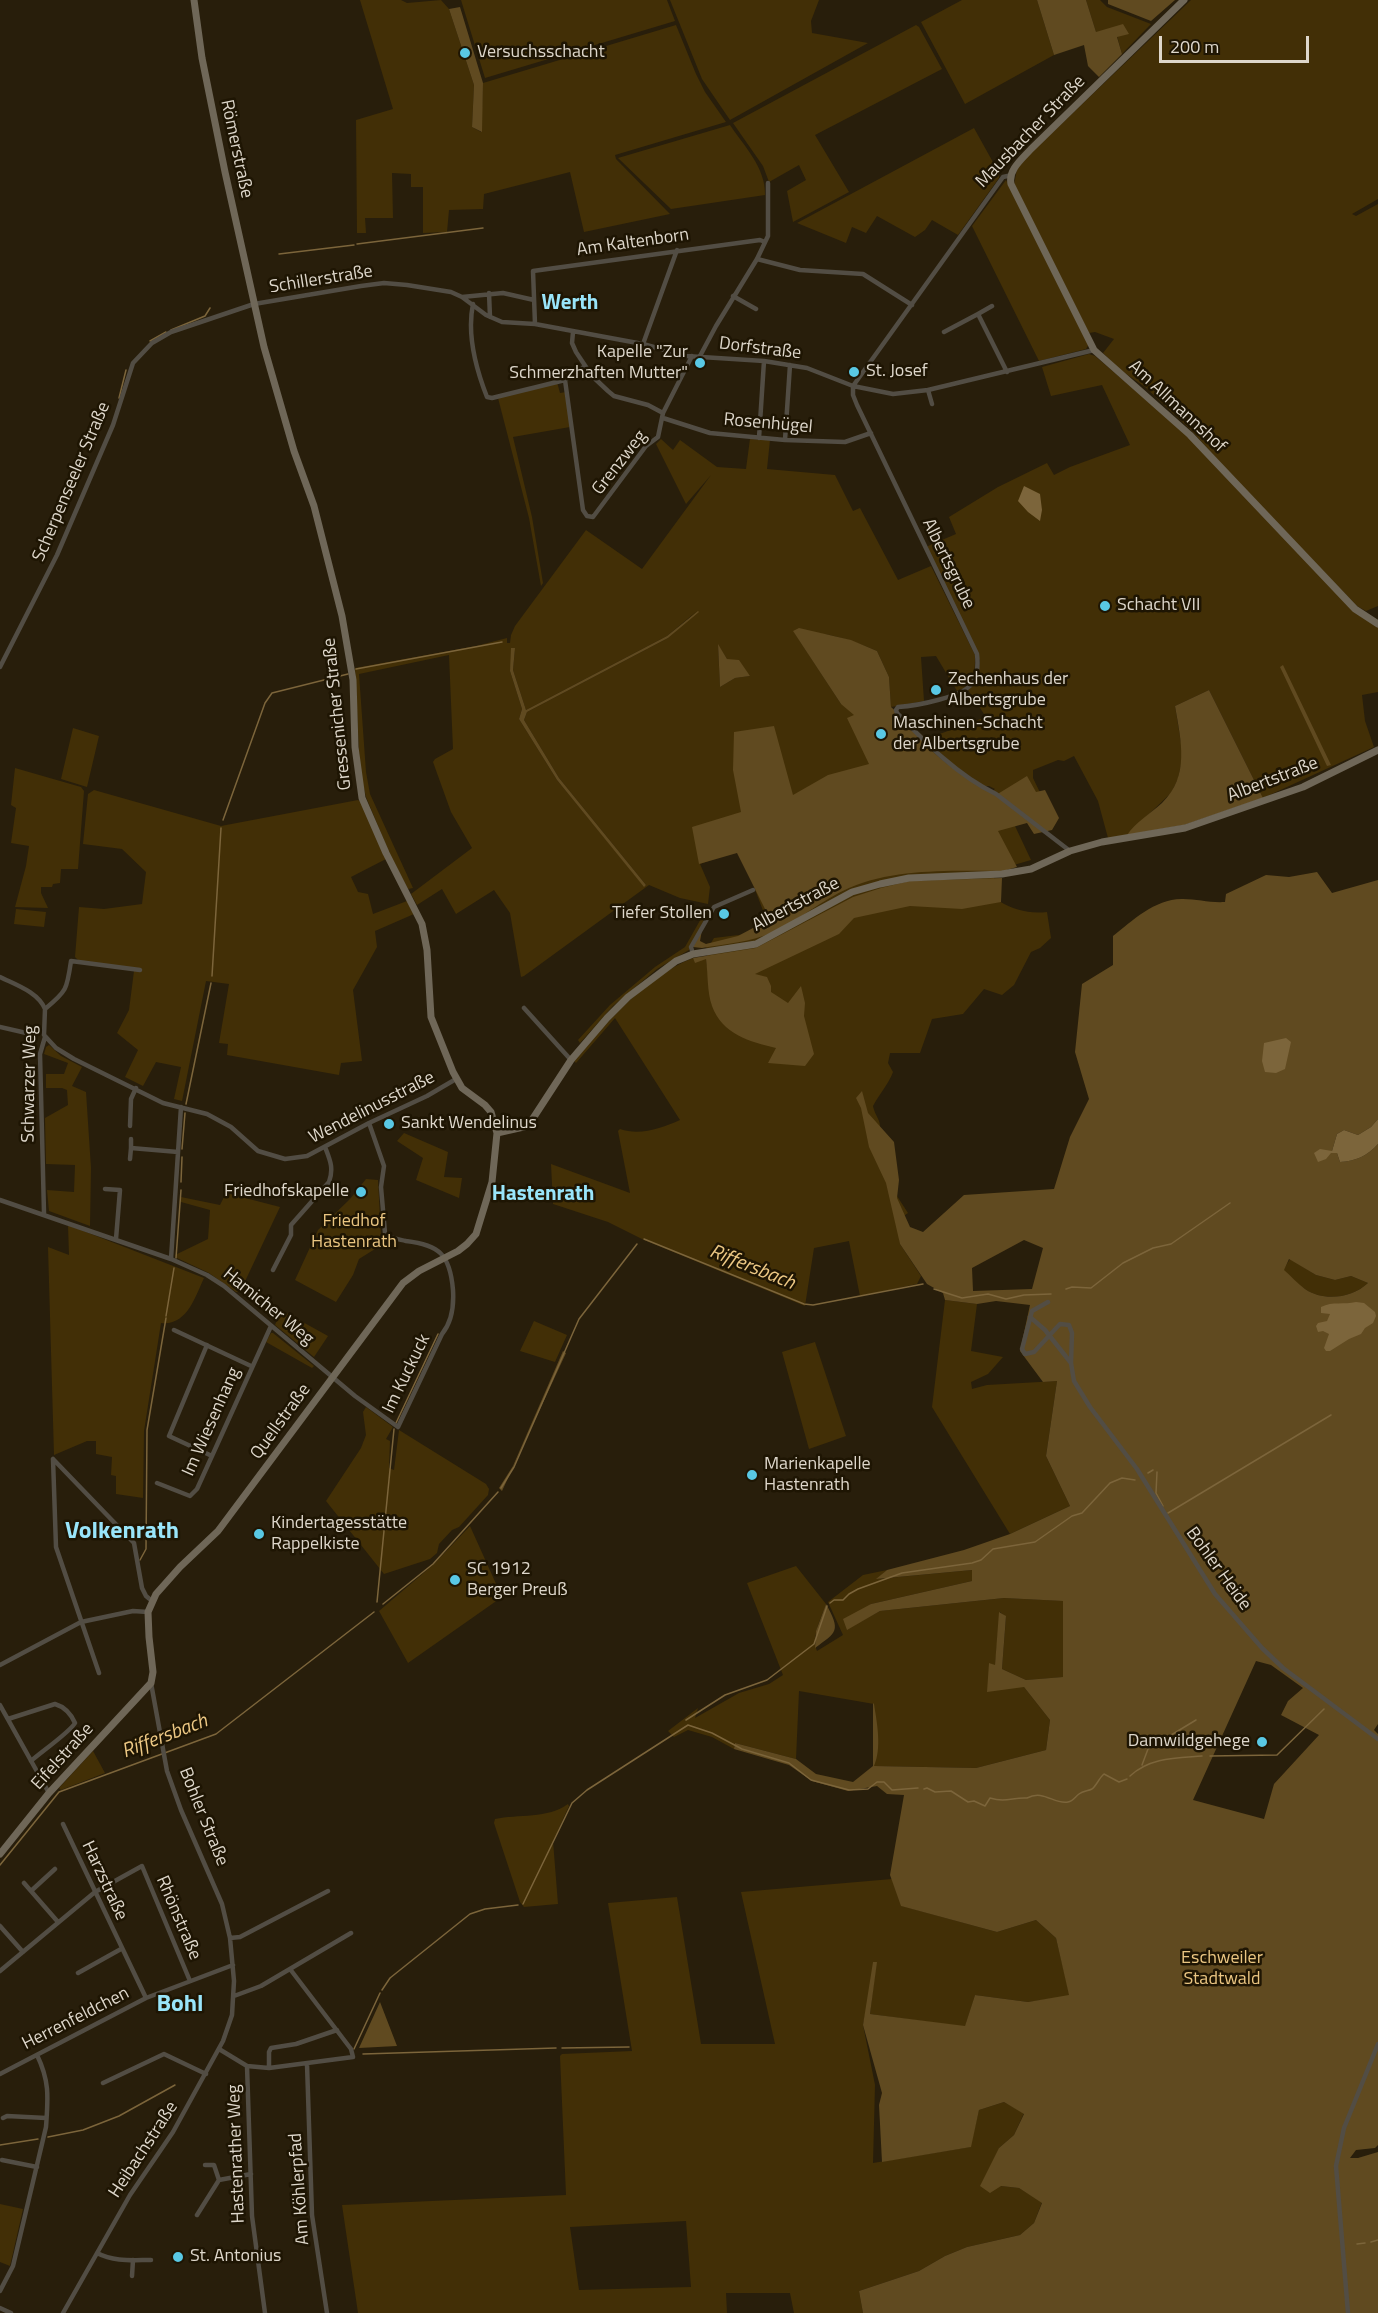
<!DOCTYPE html>
<meta charset="utf-8">
<style>
body{margin:0}
#map{position:relative;width:1378px;height:2313px;overflow:hidden;background:#281e0b;font-family:"Titillium Web",sans-serif}
canvas{display:block}
.scale{position:absolute;left:1159px;top:36px;width:150px;height:27px;box-sizing:border-box;border:3px solid #ded7cb;border-top:0;padding-left:8px;font-size:18px;line-height:21px;white-space:nowrap;color:#ded7cb;-webkit-text-stroke:4px #1e1503;paint-order:stroke}
</style>
<div id="map">
<canvas width="1378" height="2313"></canvas>
<div class="scale">200 m</div>
</div>
<script>
const g = document.querySelector('canvas').getContext('2d');
g.lineJoin = 'round';
function paint(path, color) { g.fillStyle = color; g.fill(path, 'evenodd'); }
function strokePath(path, color, width, dash) { g.strokeStyle = color; g.lineWidth = width; g.lineCap = dash ? 'butt' : 'round'; g.setLineDash(dash || []); g.stroke(path); }
function write(font, color, halo, rows, align = 'center') {
  g.font = font + ' "Titillium Web",sans-serif'; g.lineWidth = 5; g.setLineDash([]); g.textBaseline = 'middle'; g.strokeStyle = halo; g.fillStyle = color; for (const [text, x, y, turn = 0] of rows) {
    g.save(); g.translate(x, y); g.rotate((+turn || 0) * Math.PI / 180); g.textAlign = isNaN(turn) ? turn : align; if (halo) g.strokeText(text, 0, 0); g.fillText(text, 0, 0); g.restore();
  }
}
paint(new Path2D(`
 M360 0H401L407 3 441 0 449 9 474 85 472 127 481 132 483 83 676 25 696 74 705 92 726 122 615 155 616 159 670 214 584 232 570 172 484 194 483 209 449 210 447 232 423 233V187H411V174L392 173 393 218H365L366 233H357L356 120 393 109Z
 M461 0H667L675 21 485 78Z
 M670 0H819L811 21 812 33 868 43 730 120 702 79Z
 M962 0H1037L1054 55 965 104 921 22Z
 M1086 0H1100L1107 7 1151 24 1122 54 1117 36 1096 32Z
 M1191 0H1378V199L1352 214 1356 216 1378 204V606L1366 611 1357 606 1240 485 1192 431 1145 387 1119 369 1103 353 1114 339 1095 332 1089 333 1014 185 1017 169 1028 156Z
 M916 25 919 27 942 69 815 135 849 192 793 222 787 191 806 180 799 165 769 182 763 166 733 123Z
 M730 125C744 146 766 168 765 195L671 209 618 158Z
 M974 128 999 173V178L958 235 932 220 925 230 915 237 877 216 866 233 852 227 846 243 797 223Z
 M1006 180 1089 344 1086 349 1039 361 972 226Z
 M1089 354 1095 356 1187 435 1355 613 1378 627V692L1362 695 1365 721 1374 747 1263 798 1209 690 1175 706 1183 755 1178 779 1171 793 1127 835 1108 838 1098 801 1074 756 1064 761 1058 760 1033 770V778L1050 813 1015 826 1031 860 1007 867 992 869 999 901C1014 910 1029 914 1047 912L1051 938 1040 948 1031 952 1014 985 1002 995 984 989 963 1014 932 1019 920 1053H890L888 1063 893 1072C889 1083 879 1095 873 1106 875 1117 883 1121 879 1133L895 1193 908 1213 898 1220 900 1244 921 1276 917 1284 860 1296 849 1241 814 1248 805 1306 644 1240 608 1222 553 1204 551 1164 630 1193 618 1131 620 1129C640 1136 662 1128 680 1120L615 1018 576 1063 574 1061C607 1022 645 977 693 958L696 962 706 958 712 1006 706 944 711 943 714 938 755 933 770 929 740 850 700 864 710 887 708 904 680 898 649 885 524 976 521 977 510 913 494 890 456 914 442 889 417 905 411 894 472 848 451 812 433 762 435 759 453 749 449 655 359 674 366 772 370 794 413 888 408 889 391 857 366 797 360 772 355 668 476 646 507 638V643H510L511 635 515 626 586 530 642 569 711 475 686 504 656 444 661 439 673 450 680 440 717 467 746 469 750 439 770 440 767 469 835 475 853 511 860 508 898 580 931 566 975 655C975 672 975 685 957 691L936 656 921 657 924 701 891 707 889 677 877 651C850 639 824 631 794 632L841 704 888 709 951 767 990 793 995 789 989 786H984L951 763 926 739 986 717 968 690 976 682 980 661 927 549 928 546 956 534 949 517 998 487 1047 463 1054 475 1070 467 1130 445 1102 385 1051 396 1042 367ZM697 611 668 638 527 712 524 720 559 778 646 885 644 886 557 780 519 719 522 709 510 671 515 648 513 670 526 710 667 636ZM718 645 727 659 750 676 735 678 720 687Z
 M557 382 560 393 566 392 570 427 513 437 532 517 543 583 541 586 529 518 498 398Z
 M73 728 99 736 87 787 61 779Z
 M15 768 81 787 84 791 78 869H61L60 883 53 884 52 887H41V893L48 908 15 907 26 866 29 846 11 843 16 808 11 805Z
 M94 790 221 826 358 800 361 802 386 859 351 877 358 892 368 894 373 914 407 901 414 914 375 931 377 947 353 990 362 1061 341 1063 339 1075 227 1055 228 1044 219 1043 229 984 206 981 182 1101 174 1099 181 1067 156 1062 143 1086 125 1077 138 1050 117 1033 129 1010 134 971 79 961 75 957 79 907 104 909 142 904 146 872 122 849 83 844 88 794Z
 M707 908V914L689 950 657 969 613 1006 580 1043 578 1040 610 1005 655 967 685 947Z
 M16 909 46 912 44 927 14 924Z
 M49 1045 61 1056 82 1067 72 1086 86 1092 91 1168 90 1226 49 1211 47 1190 74 1192 75 1165 46 1164 45 1118 68 1105 67 1090 62 1088H46V1074H64L68 1063 44 1054 46 1047Z
 M404 1133 448 1152 444 1177 462 1178 459 1198 416 1180 423 1158 397 1141Z
 M366 1179 378 1180 381 1235 375 1249 359 1259 353 1275 336 1302 295 1280 318 1230 350 1199Z
 M226 1193 280 1207 240 1292H236L209 1273 177 1258 175 1255 208 1239 210 1210 181 1202V1197L220 1205Z
 M68 1225 204 1278C195 1297 187 1326 161 1323L144 1431 143 1498 116 1494V1476L111 1475 112 1457 96 1454V1441H87L54 1455 48 1247 69 1255Z
 M1290 1259 1316 1275 1335 1280 1351 1276 1368 1283C1352 1298 1324 1302 1305 1289 1297 1284 1290 1276 1283 1270Z
 M945 1300 977 1304 971 1351 1003 1357 988 1374 971 1382 972 1389 987 1385 1057 1381 1046 1456 1070 1506 1010 1534 932 1407Z
 M281 1310 328 1336 314 1357 275 1325Z
 M534 1321 567 1335 555 1362 520 1351Z
 M271 1333H273L314 1366 312 1368 266 1342Z
 M815 1342 846 1436 809 1449 782 1352Z
 M366 1407 393 1427 386 1439 390 1441 389 1468 394 1470 399 1430 486 1484 489 1489 488 1495 459 1527 452 1530 439 1544 437 1553 430 1559 384 1574 326 1501 361 1448 366 1435 363 1412Z
 M470 1526 502 1597 408 1663 379 1611 434 1564Z
 M796 1566 826 1604C821 1619 811 1636 817 1651L843 1635 828 1602 863 1575 887 1570 877 1579 972 1570V1581L871 1604 847 1629 880 1611 1004 1598 1064 1601V1677L1026 1680 1002 1669 1006 1617 1000 1612 995 1666 989 1663 1024 1687 1050 1720 1046 1750 976 1768 873 1766 874 1704 799 1691 796 1759 735 1743 734 1749 712 1737 688 1730 674 1737 668 1731 698 1708 695 1718 739 1693 769 1684 783 1675 747 1583Z
 M93 1751 105 1773 61 1790 59 1788Z
 M568 1804 569 1806 553 1841 558 1904 524 1907 520 1902 494 1823 495 1819C518 1814 548 1819 568 1804Z
 M892 1879 902 1906 997 1932 1036 1920 1056 1938 1070 1996 1028 2002 975 1995 965 2027 870 2014 876 1963 863 2025 875 2085 873 2163 970 2147 979 2110 1004 2102 1024 2113 1014 2135 999 2148 1001 2186 1019 2188 1042 2202 1034 2223 1020 2235 967 2247 945 2256 919 2271 859 2291 863 2313H794L790 2293H726L727 2313H358L342 2205 566 2195 560 2056 562 2054 632 2051 608 1903 677 1897 701 2044H775L741 1892ZM686 2221 691 2287 579 2290 570 2227Z
 M0 2204 23 2209 10 2266 0 2262Z`), '#422f06');
paint(new Path2D(`
 M1037 0H1086L1096 32 1123 24 1129 34 1117 37 1122 54 1099 77 1088 66 1084 45 1054 55Z
 M1108 0H1175L1151 21 1108 4Z
 M460 7 483 83 482 132 472 127 474 85 449 9Z
 M698 611 699 612 668 638 527 712 524 720 559 778 646 885 644 887 557 780 519 719 522 709 510 671 511 648H515L513 670 526 710 667 636Z
 M799 628 851 640 877 651 889 677 891 707 926 739 923 742C944 765 970 779 996 795L1027 776 1036 792 1045 790 1059 818 1052 830 1034 834 1027 823 998 831 1017 867 1003 871C952 871 896 868 849 888 822 900 799 920 773 932 751 942 726 944 702 948L693 947 702 930 700 941 706 944 738 936 770 919 737 853 699 864 692 827 741 812 733 770 734 732 774 726 793 795 828 775 869 764 847 718 854 715 841 704 793 631Z
 M718 644 727 659 739 660 750 676 735 678 720 687Z
 M1283 665 1331 765 1327 766 1280 667Z
 M1209 690 1263 798 1184 825 1127 835C1136 822 1150 814 1162 803 1190 776 1181 741 1175 706Z
 M1317 872 1332 893 1378 880V1119L1371 1127 1358 1135 1344 1130 1337 1134 1332 1151 1328 1152 1337 1153 1340 1162C1356 1161 1367 1156 1378 1144V1724L1374 1730 1378 1734V2145L1375 2148 1356 2150 1350 2158H1358L1378 2152V2313H863L859 2291 919 2271 945 2256 967 2247 1020 2235 1034 2223 1042 2203 1019 2188 1001 2186 990 2193 980 2186 999 2148 1014 2135 1024 2114 1004 2102 979 2110 971 2147 882 2162 879 2105 882 2093 863 2025 873 1962H877L870 2014 965 2026 975 1995 1028 2002 1069 1995 1056 1938 1036 1920 997 1932 901 1906 890 1875 904 1795 887 1794 877 1786 848 1791 812 1781 789 1765 734 1749 735 1743 796 1759 816 1774 853 1782 873 1766V1703L874 1704C877 1723 882 1748 874 1766L976 1768 1046 1750 1050 1720 1024 1687 987 1692 989 1663 995 1665 999 1612 1006 1616 1002 1669 1026 1680 1063 1677V1601L1004 1598 880 1611 847 1630 843 1619 871 1604 972 1581V1570L876 1579 887 1570 964 1550 1010 1534 1070 1506 1046 1456 1057 1381 1043 1382 1020 1351 1030 1305 996 1301 977 1304 945 1300 943 1293 927 1284 900 1244 886 1183 869 1147 861 1108 856 1098 862 1091 868 1113 894 1142 899 1180 897 1198 910 1227 923 1232 964 1195 1054 1189 1070 1137 1089 1099 1075 1052 1082 984 1113 965V936C1132 921 1156 898 1183 899 1197 899 1210 903 1225 902L1226 894 1266 875 1289 877ZM1024 1240 1043 1248 1032 1289 973 1291 972 1268ZM1289 1259 1316 1275 1335 1280 1351 1276 1368 1283C1352 1298 1324 1302 1305 1289 1298 1284 1291 1276 1284 1270ZM1256 1661 1271 1665 1303 1688 1288 1701 1281 1715 1319 1735 1274 1784 1264 1819 1193 1800Z
 M1002 878 1001 902 962 909 910 906 854 918 839 934 755 974 767 977 771 986V992L788 1003 801 986 805 1003 804 1016 814 1054 805 1066 768 1063 776 1048C750 1042 722 1034 712 1006 707 992 708 973 706 959L695 963 693 958 756 948 853 897 881 888 910 881Z
 M563 1351 566 1353 502 1491 499 1488 513 1466Z
 M826 1604C841 1631 837 1632 815 1648L816 1631Z
 M380 2002 397 2046 359 2048Z`), '#604a20');
paint(new Path2D(`
 M1024 486 1040 494 1042 510 1040 521 1028 512 1018 501Z
 M1286 1038 1291 1042 1285 1069 1276 1073 1265 1072 1262 1061 1264 1043Z
 M1378 1119V1144C1367 1156 1356 1161 1340 1162L1337 1153H1331L1326 1159 1318 1162 1314 1153 1320 1149 1332 1151 1337 1134 1344 1130 1358 1135 1371 1127Z
 M1356 1302 1364 1303 1375 1312 1376 1316 1373 1323 1365 1328 1361 1334 1349 1339 1330 1351H1326L1324 1348 1329 1334 1323 1331 1318 1332 1316 1326 1318 1323 1327 1321 1330 1314 1321 1313V1307C1333 1301 1344 1305 1356 1302Z`), '#7c653b');
strokePath(new Path2D(`
 M357 244 483 228
 M279 254 354 245
 M171 330 205 316 210 308
 M150 341 166 332
 M119 398 126 370
 M356 669 502 642
 M223 820 265 703 272 693 348 674
 M212 976 221 828
 M186 1104 211 983
 M182 1149 185 1113
 M181 1182 182 1157
 M644 1239 804 1304 813 1305 923 1284
 M176 1258 181 1190
 M934 1289 962 1298 988 1294 1006 1299 1024 1295 1051 1294
 M1066 1289 1072 1287 1091 1288 1123 1263 1153 1248 1171 1244 1230 1203
 M166 1316 174 1268
 M396 1423 438 1334
 M1157 1472 1156 1493 1163 1506
 M1148 1473 1153 1470
 M501 1488 514 1467 579 1319 637 1244
 M1168 1513 1331 1415
 M140 1560 146 1549 147 1430 166 1318
 M377 1602 394 1429
 M830 1603 834 1600H843L849 1594 858 1589 902 1573 972 1563 981 1560 993 1549 1035 1542 1072 1516 1082 1513 1110 1483 1122 1478 1135 1480
 M383 1604 433 1564 498 1492
 M686 1720 725 1695 767 1680 797 1657 814 1644 827 1606
 M1210 1756 1277 1755 1324 1709
 M1142 1765 1148 1749 1196 1720
 M1130 1776C1150 1757 1177 1758 1202 1756
 M924 1789 927 1788 935 1792 951 1791 968 1802 974 1801 985 1806 990 1798C1006 1803 1013 1797 1027 1798 1044 1789 1054 1805 1068 1802 1073 1801 1075 1797 1079 1794 1083 1791 1088 1791 1092 1789 1097 1785 1099 1778 1104 1774L1119 1782 1127 1779
 M0 1865 59 1792 216 1734 374 1612
 M523 1904 572 1803 587 1790 688 1725 712 1733 742 1749 789 1763 811 1780 849 1790 868 1789 877 1782H884L892 1790 918 1788
 M382 1990 390 1978 470 1914 485 1909 518 1905
 M562 2048 629 2047
 M354 2049 380 1993
 M363 2054 556 2048
 M48 2137 83 2130 119 2116 175 2085
 M0 2145 38 2139
 M1371 2242 1378 2240
 M1357 2244 1365 2243`), '#7c653b', 1.5);
strokePath(new Path2D(`
 M757 259 800 270 863 274 912 305
 M489 293 490 317
 M733 296 756 309
 M462 297 503 293 534 300
 M473 304C467 333 476 369 487 397L492 398 565 380 585 366
 M978 314 992 306
 M535 324 533 271 760 240 765 242
 M573 332 572 343 576 352 592 376 608 391 614 396 648 405 663 413
 M944 332 978 314 1007 372
 M643 344 677 250
 M700 356 716 326 757 259 768 236V183
 M565 380 583 510 587 516 593 517 646 446 658 437 663 413 692 356
 M853 386V395L857 405 977 654C978 663 978 674 973 682 965 697 915 706 898 707L896 710 897 713C927 744 957 775 996 794L1070 851
 M853 386 1003 177 1012 175
 M928 390 932 404
 M663 418 710 433 785 440 845 442 871 433
 M759 438 764 361
 M785 440 790 365
 M0 667 57 555 113 425 133 363 152 343 171 332 254 304 361 286 384 283 407 285 451 292 462 297 486 315 502 322 535 324 643 344 686 356 764 361 807 368 853 386 893 394 928 390 1094 350
 M693 954 691 947 714 907 753 890
 M140 970 71 961C67 989 67 991 45 1009L44 1035 56 1048 74 1059 163 1103 207 1114 231 1127 258 1151 285 1159 307 1156 369 1123 427 1096 456 1079
 M0 977C16 985 38 992 45 1009
 M524 1008 571 1060
 M0 1027 35 1035
 M130 1126 131 1099 136 1088
 M131 1139V1148L178 1152
 M130 1159 131 1148
 M105 1189 120 1190 116 1239
 M0 1200 171 1259 207 1275 224 1286 355 1396 398 1427 442 1334C452 1322 454 1306 453 1290 450 1254 439 1245 406 1241 398 1239 391 1239 385 1233L381 1187 384 1166 369 1123
 M44 1213 40 1054 45 1037
 M171 1259 181 1107
 M273 1270 291 1235V1225L329 1182C334 1168 330 1160 325 1147
 M1048 1302 1032 1311 1022 1349 1025 1354 1034 1352 1060 1324 1069 1325 1072 1333 1071 1363 1074 1381 1090 1407 1137 1469 1215 1594 1262 1648 1283 1668 1378 1739
 M1030 1317 1045 1330 1071 1363
 M174 1330 251 1366
 M207 1345 169 1436 212 1456
 M53 1459 56 1547 99 1673
 M53 1459 134 1543 142 1588 146 1596 152 1601
 M157 1483 190 1496 197 1489 271 1326
 M0 1665 81 1622 133 1611 148 1612
 M0 1705 49 1793
 M8 1719 55 1704C65 1707 71 1714 75 1723 70 1732 41 1752 31 1761
 M63 1824 146 1998
 M24 1883 58 1922
 M31 1891 55 1869
 M0 1926 23 1952
 M230 1938 240 1937 328 1891
 M0 1971 95 1892 142 1866 190 1981
 M78 1973 121 1949
 M234 1996 261 1986 351 1933
 M219 2049 247 2066 269 2068 353 2057 351 2049 290 1969
 M307 2064 312 2215 327 2313
 M247 2066 252 2216 265 2313
 M269 2068V2052L271 2048 296 2044 337 2030
 M0 2074 146 1998 233 1965
 M103 2083 164 2054 206 2074
 M3 2118 7 2116 46 2118
 M2 2160 37 2167
 M205 2165H214L219 2180
 M197 2215 219 2180 251 2174
 M97 2253C114 2262 132 2260 151 2260
 M132 2276 133 2260
 M0 2291 13 2266 46 2127C48 2098 50 2082 37 2055
 M0 2308 11 2313
 M63 2313 130 2195 173 2132 223 2041 232 2015 234 1981 230 1938 222 1904 181 1810 167 1771 151 1683
 M1348 2313 1336 2166 1344 2128 1378 2044`), '#524d44', 4.5);
strokePath(new Path2D(`
 M1184 0 1031 149C1022 159 1008 170 1011 184L1094 350 1190 435 1355 609 1378 624
 M497 1133 528 1126 571 1060 607 1018 628 997 676 961 693 954 756 944 852 892 880 884 909 878 1002 874 1031 869 1070 851 1102 842 1185 828 1303 787 1378 750
 M0 1854 49 1793 151 1683 153 1672 149 1637 148 1612 156 1594 180 1567 218 1531 403 1283 419 1271 458 1251 467 1244 476 1234 492 1182 497 1133 491 1112 485 1105 462 1088 453 1072 431 1017 427 950 422 924 386 853 362 798 355 747 353 680 342 616 314 506 294 451 264 347 225 172 202 58 194 0`), '#6f6758', 7);
for (const [x, y, r, color] of [
 [465,53,6,"#59c8e4"],
 [700,363,6,"#59c8e4"],
 [854,372,6,"#59c8e4"],
 [1105,606,6,"#59c8e4"],
 [936,690,6,"#59c8e4"],
 [881,734,6,"#59c8e4"],
 [724,914,6,"#59c8e4"],
 [389,1124,6,"#59c8e4"],
 [361,1192,6,"#59c8e4"],
 [752,1475,6,"#59c8e4"],
 [259,1534,6,"#59c8e4"],
 [455,1580,6,"#59c8e4"],
 [1262,1742,6,"#59c8e4"],
 [178,2257,6,"#59c8e4"]
]) { const dot = new Path2D(); dot.arc(x, y, r, 0, 2 * Math.PI); g.fillStyle = color; g.fill(dot); strokePath(dot, '#1e1503', 2); }
write('18px', '#ded7cb', '#1e1503', [
 ["Versuchsschacht",477,53],
 ["Kapelle \"Zur",688,353,"right"],
 ["Schmerzhaften Mutter\"",688,374,"right"],
 ["St. Josef",866,372],
 ["Schacht VII",1117,606],
 ["Zechenhaus der",948,680],
 ["Albertsgrube",948,701],
 ["Maschinen-Schacht",893,724],
 ["der Albertsgrube",893,745],
 ["Tiefer Stollen",712,914,"right"],
 ["Sankt Wendelinus",401,1124],
 ["Friedhofskapelle",349,1192,"right"],
 ["Marienkapelle",764,1465],
 ["Hastenrath",764,1486],
 ["Kindertagesstätte",271,1524],
 ["Rappelkiste",271,1545],
 ["SC 1912",467,1570],
 ["Berger Preuß",467,1591],
 ["Damwildgehege",1250,1742,"right"],
 ["St. Antonius",190,2257]
], 'left');
write('18px', '#ded7cb', '#1e1503', [
 ["Mausbacher Straße",1031,132,-46],
 ["Römerstraße",236,149,78],
 ["Am Kaltenborn",633,243,-8],
 ["Schillerstraße",321,280,-9],
 ["Dorfstraße",760,349,7],
 ["Am Allmannshof",1177,407,43],
 ["Rosenhügel",768,424,5],
 ["Grenzweg",620,463,-52],
 ["Scherpenseeler Straße",72,482,-67],
 ["Albertsgrube",948,564,64],
 ["Gressenicher Straße",338,714,-96],
 ["Albertstraße",1273,780,-21],
 ["Albertstraße",796,905,-28],
 ["Schwarzer Weg",30,1084,-89],
 ["Wendelinusstraße",372,1108,-27],
 ["Hamicher Weg",268,1307,39],
 ["Im Kuckuck",407,1374,-64],
 ["Im Wiesenhang",212,1422,-66],
 ["Quellstraße",281,1422,-54],
 ["Bohler Heide",1218,1569,54],
 ["Eifelstraße",63,1757,-48],
 ["Bohler Straße",203,1817,68],
 ["Harzstraße",104,1881,65],
 ["Rhönstraße",178,1918,67],
 ["Herrenfeldchen",76,2019,-27],
 ["Heibachstraße",144,2150,-57],
 ["Hastenrather Weg",237,2154,-92],
 ["Am Köhlerpfad",300,2189,-94]
]);
write('18px', '#ebc682', '#1e1503', [
 ["Friedhof",354,1222],
 ["Hastenrath",354,1243],
 ["Eschweiler",1222,1959],
 ["Stadtwald",1222,1980]
]);
write('italic 20px', '#edc884', '#1e1503', [
 ["Riffersbach",752,1268,22],
 ["Riffersbach",165,1737,-21]
]);
write('bold 21px', '#99e5fa', '#1e1503', [
 ["Werth",570,304],
 ["Hastenrath",543,1195]
]);
write('bold 24px', '#99e5fa', '#1e1503', [
 ["Volkenrath",122,1532],
 ["Bohl",180,2005]
]);
</script>
